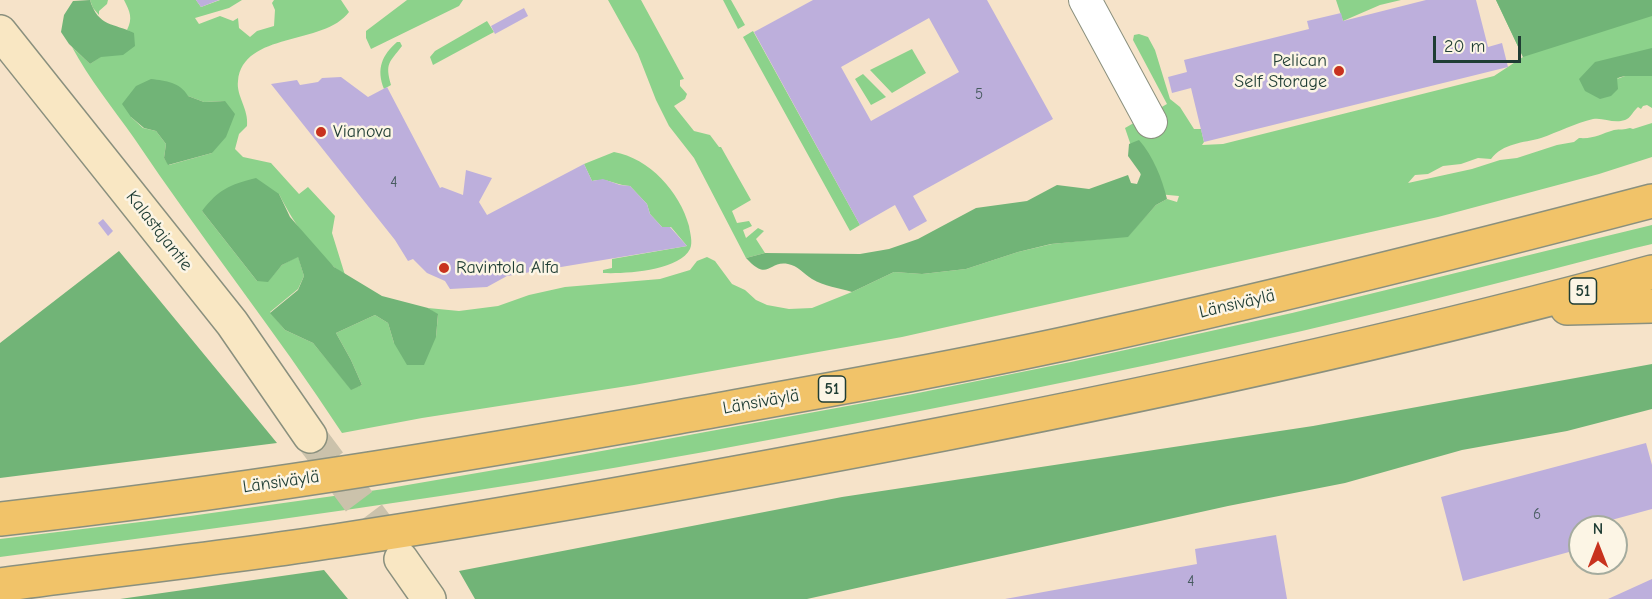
<!DOCTYPE html>
<meta charset="utf-8">
<style>
body{margin:0}
#map{position:relative;width:1652px;height:599px;overflow:hidden;background:#f6e3c9;font-family:"Comic Neue",sans-serif}
canvas{display:block}
.north{position:absolute;left:1568px;top:515px;width:60px;height:60px;box-sizing:border-box;background:#fcf5e5;border:2px solid #a4ab9e;border-radius:50%;rotate:0deg;font-size:16px;font-weight:700;line-height:24px;text-align:center;color:#1f3d34}
.north::after{content:'';display:block;margin:auto;width:21px;height:27px;background:#c8321e;clip-path:polygon(50% 0,100% 100%,50% 72%,0 100%)}
.scale{position:absolute;left:1433px;top:36px;width:88px;height:27px;box-sizing:border-box;border:3px solid #1f3d34;border-top:0;padding-left:8px;font-size:18px;line-height:21px;white-space:nowrap;color:#1f3d34;-webkit-text-stroke:4px #fcf5e5;paint-order:stroke}
</style>
<div id="map">
<canvas width="1652" height="599"></canvas>
<div class="north">N</div>
<div class="scale">20 m</div>
</div>
<script>
const g = document.querySelector('canvas').getContext('2d');
g.lineJoin = 'round';
function paint(path, color) { g.fillStyle = color; g.fill(path, 'evenodd'); }
function strokePath(path, color, width, dash) { g.strokeStyle = color; g.lineWidth = width; g.lineCap = dash ? 'butt' : 'round'; g.setLineDash(dash || []); g.stroke(path); }
function write(font, color, halo, rows, align = 'center') {
  g.font = font + ' "Comic Neue",sans-serif'; g.lineWidth = 5; g.setLineDash([]); g.textBaseline = 'middle'; g.strokeStyle = halo; g.fillStyle = color; for (const [text, x, y, turn = 0] of rows) {
    g.save(); g.translate(x, y); g.rotate((+turn || 0) * Math.PI / 180); g.textAlign = isNaN(turn) ? turn : align; if (halo) g.strokeText(text, 0, 0); g.fillText(text, 0, 0); g.restore();
  }
}
paint(new Path2D(`
 M90 0H108L107 4 99 11V15L93 8Z
 M124 0H196L201 7 220 0H242L229 8 195 18 199 24 220 16 233 21 238 18 239 28 250 37 257 31 274 26 275 10 272 3 274 0H341L349 12C324 46 243 31 238 81 236 96 249 109 247 126L239 134 235 149 243 157 271 163 299 194 308 187 335 216 332 233 345 275C316 256 294 224 279 194L202 211 257 281H268L282 265 298 256 304 276 298 289 270 312 285 330 313 343 351 389 362 385 351 360 336 333 375 315 388 323 394 343 436 337 438 315 428 308 459 311 498 306 529 295 565 287 660 279 690 270 697 261 707 257 715 261 732 284 745 290 756 300 767 305 789 309 812 308 852 292 894 272 922 274 966 269 1018 252 1052 244 1128 236 1156 205 1167 199 1177 202 1179 196 1147 193 1125 128 1167 104 1133 40 1134 35 1139 34 1148 37 1155 50 1170 99 1180 107 1194 129H1201L1204 142 1202 145 1223 144 1494 76 1523 57 1496 0H1652V54L1617 79 1625 76H1652V108L1647 105 1643 106 1641 109 1638 107C1633 111 1631 118 1625 120 1613 124 1603 117 1593 119 1576 123 1558 132 1541 138 1523 143 1503 143 1491 159L1478 158 1461 164 1443 166 1428 174 1415 175 1408 183 1472 169 1500 160 1517 158 1557 145 1574 142 1579 138C1595 139 1600 134 1614 130 1620 129 1624 130 1630 128L1633 129 1652 123V157L1599 174 1438 217 902 337 634 385 422 418 342 433C276 332 201 238 134 138 113 108 89 79 72 47L90 64 134 34 127 30C133 18 130 12 124 0ZM188 96 204 102 225 101 212 153 169 165 164 158 166 144 156 131 143 128 131 117Z
 M407 0H463L459 6 371 49 366 38V31Z
 M608 0H641L684 79 680 80V86L687 94 685 99 674 106 694 131 710 135 719 147H721L751 200 732 211 737 223 749 221 752 226 743 230 746 238 758 228 764 231 756 239 765 253 746 258 694 158 669 126 656 100 638 54Z
 M723 0H731L745 25 738 29Z
 M1336 0H1401L1380 5 1343 21Z
 M487 21 494 32 433 65 430 57 435 51Z
 M753 31 860 225 850 231 743 37Z
 M397 42H400L402 46C389 63 385 63 391 85L384 89C376 69 382 55 397 42Z
 M912 49 926 73 892 93 870 70Z
 M863 74 886 97 871 105 855 79Z
 M614 152C649 158 680 192 689 226 690 233 693 242 690 249 679 271 624 274 603 273V270L612 268V259L687 246 671 227H662L650 214 647 204 630 186C614 185 608 177 592 181L584 164Z
 M1652 225V244L1635 248C1525 276 1414 305 1302 331 1104 376 904 415 704 452 470 495 235 526 0 557V539L190 516 384 489 547 461 913 394 1071 362 1292 313Z`), '#8cd28b');
paint(new Path2D(`
 M90 0C98 27 114 23 134 33L135 46 123 55 101 57 90 64 69 44 61 32 64 15 73 1Z
 M1496 0H1652V16L1523 57Z
 M1652 48V76H1625L1617 78 1618 89 1611 96 1600 99 1585 91 1579 79 1595 62Z
 M151 79C166 81 180 82 188 96L204 102 225 101 235 114 226 137 212 153 168 165 164 158 166 144 156 131 144 128 131 117 122 104 136 86Z
 M1139 140C1153 156 1162 178 1167 199L1156 205 1128 237 1051 244 1018 252 966 269 922 274 894 272 852 292C839 288 824 286 812 279 803 273 798 266 788 264 768 260 769 283 746 258L765 253 860 254 889 249 918 239 976 208 1027 201 1057 185 1089 189 1128 175 1131 183 1137 184 1141 174 1128 156 1129 144Z
 M256 178 279 194 290 217 334 267 382 296 428 308 438 314 436 337 424 365H407L394 343 388 323 375 315 336 333 351 360 362 385 351 390 313 343 285 330 270 313 298 290 304 276 298 257 282 265 268 282 257 281 202 211C219 189 229 185 256 178Z
 M119 251 277 443 0 478V343Z
 M1652 364V409L1567 431 1462 450 1345 483 1228 506 807 599H475L459 571 842 497 1313 426Z
 M324 570 348 599H120Z`), '#71b477');
paint(new Path2D(`
 M196 0H219L201 7Z
 M813 0H987L1053 119 913 196 927 221 909 231 895 205 860 225 754 32ZM929 18 959 72 871 121 841 67Z
 M1426 0H1476L1488 47 1502 43 1508 67 1204 142 1191 88 1172 93 1168 77 1187 72 1184 60 1309 29 1307 21 1341 13 1343 21Z
 M524 8 528 16 495 34 491 26Z
 M341 77 368 97 387 87 440 188 442 187 463 195 466 170 492 178 479 202 487 215 584 164 592 181 603 179 620 185 630 186 647 204 650 214 662 227H670L687 246 507 276 487 287 450 289 445 281 427 273 413 259 408 261 395 240 271 84 297 80 300 85 318 82 322 78Z
 M103 219 113 231 108 236 98 223Z
 M1646 443 1652 465V509L1604 522 1605 527H1580V549L1463 581 1441 497Z
 M1276 535 1287 599H1005L1197 564 1195 549Z
 M1652 579V599H1608Z`), '#bdafdc');
strokePath(new Path2D(`
 M310 436 399 555`), '#cbc2ab', 33, [33, 16]);
const minor = new Path2D(`
 M1085 0 1151 122`);
const secondary = new Path2D(`
 M0 32 232 323 310 436
 M401 559 429 599`);
const motorway = new Path2D(`
 M1567 308 1652 306
 M0 519C227 494 453 457 678 417 811 393 944 370 1077 341 1270 299 1461 251 1652 201
 M0 585C112 570 224 558 335 541 539 510 741 473 943 434 1181 388 1418 336 1652 272`);
strokePath(minor, '#8a907e', 34);
strokePath(secondary, '#8a907e', 36);
strokePath(motorway, '#8a907e', 36);
strokePath(minor, '#fff', 32);
strokePath(secondary, '#f9e7c3', 33);
strokePath(motorway, '#f1c369', 33);
for (const [x, y, r, color] of [
 [1339,71,6,"#c8321e"],
 [321,132,6,"#c8321e"],
 [444,268,6,"#c8321e"]
]) { const dot = new Path2D(); dot.arc(x, y, r, 0, 2 * Math.PI); g.fillStyle = color; g.fill(dot); strokePath(dot, '#fcf5e5', 2); }
write('15px', '#465a5e', null, [
 ["5",979,95],
 ["4",394,183],
 ["6",1537,515],
 ["4",1191,582]
]);
for (const [x, y, w] of [
 [1583,291,27],
 [832,389,27]
]) { const box = new Path2D(); box.roundRect(x - w / 2, y - 13, w, 26, 4.5); g.fillStyle = '#fcf5e5'; g.fill(box); strokePath(box, '#1f3d34', 1.5); }
write('bold 16px', '#1f3d34', null, [
 ["51",1583,291],
 ["51",832,389]
]);
write('18px', '#1f3d34', '#fcf5e5', [
 ["Pelican",1327,61,"right"],
 ["Self Storage",1327,82,"right"],
 ["Vianova",333,132],
 ["Ravintola Alfa",456,268]
], 'left');
write('18px', '#1f3d34', '#fcf5e5', [
 ["Kalastajantie",159,231,52],
 ["Länsiväylä",1237,304,-13],
 ["Länsiväylä",761,402,-10],
 ["Länsiväylä",281,482,-8]
]);
</script>
